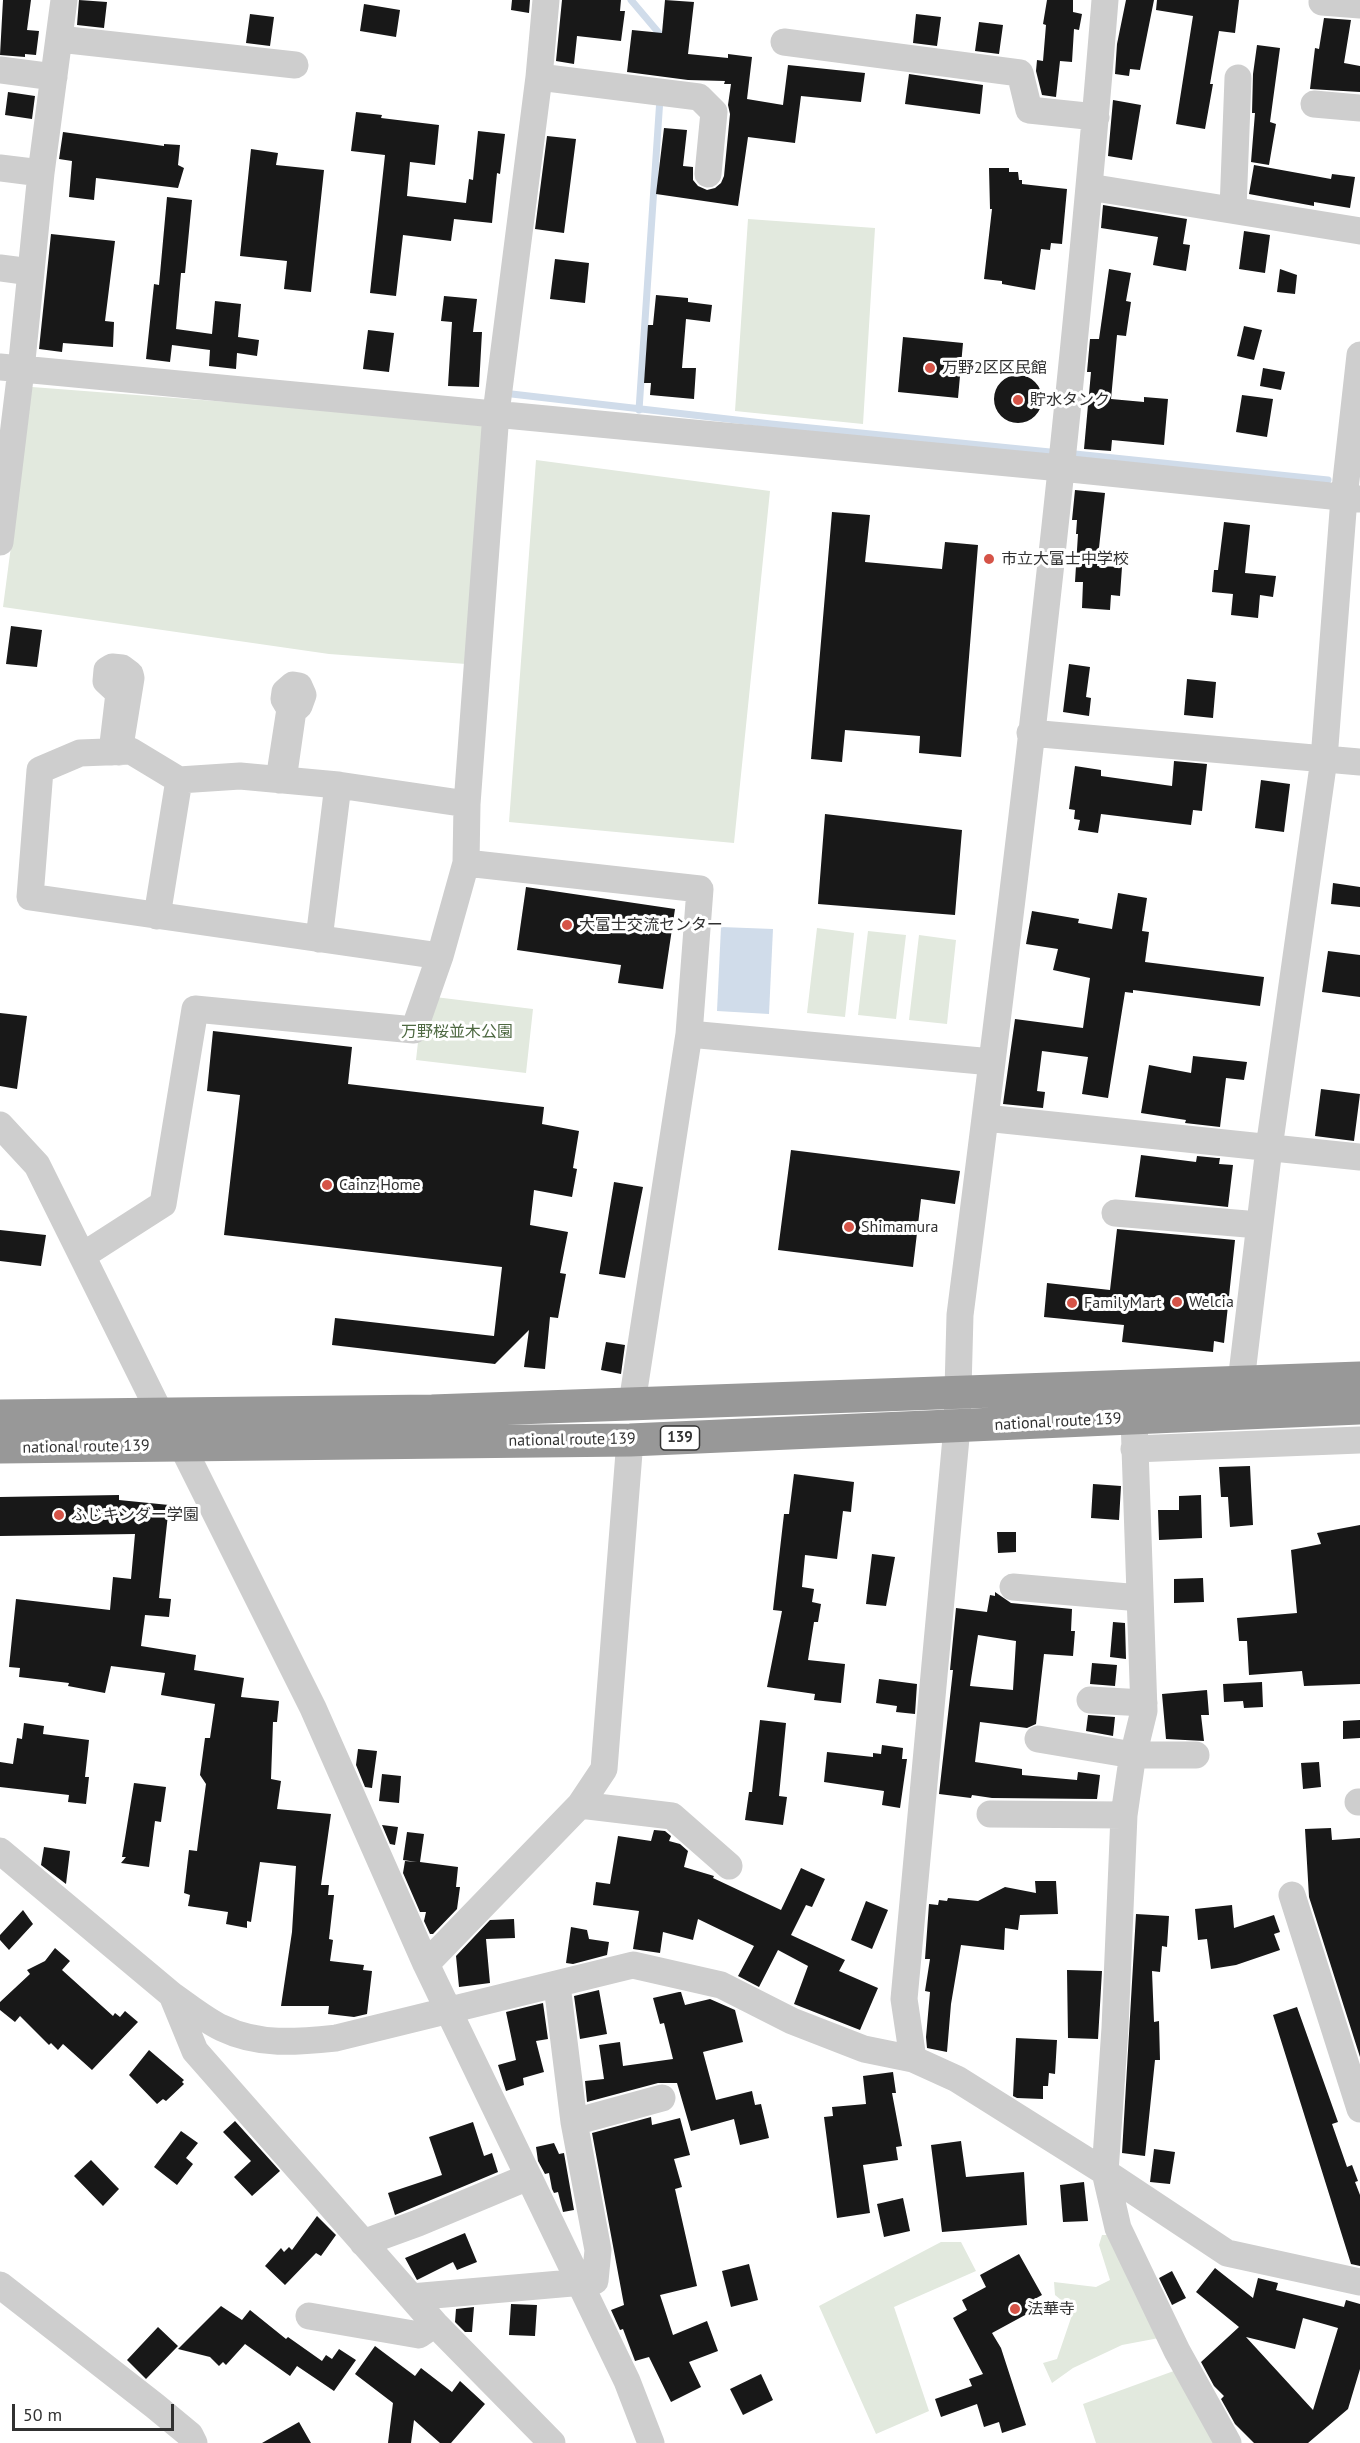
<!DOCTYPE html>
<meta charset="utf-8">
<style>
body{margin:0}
#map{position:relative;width:1360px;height:2443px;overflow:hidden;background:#fff;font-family:"PT Sans",sans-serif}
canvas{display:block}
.scale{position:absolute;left:12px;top:2404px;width:162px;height:27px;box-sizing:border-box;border:3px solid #313131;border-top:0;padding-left:8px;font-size:18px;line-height:21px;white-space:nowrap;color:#313131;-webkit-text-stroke:4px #fff;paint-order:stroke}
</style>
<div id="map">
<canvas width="1360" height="2443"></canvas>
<div class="scale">50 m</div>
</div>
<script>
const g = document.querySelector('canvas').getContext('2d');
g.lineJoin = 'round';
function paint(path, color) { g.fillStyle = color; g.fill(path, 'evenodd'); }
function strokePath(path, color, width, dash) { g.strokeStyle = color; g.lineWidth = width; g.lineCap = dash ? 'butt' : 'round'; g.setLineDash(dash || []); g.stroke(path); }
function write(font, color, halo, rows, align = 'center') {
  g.font = font + ' "PT Sans","Noto Sans JP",sans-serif'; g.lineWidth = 6; g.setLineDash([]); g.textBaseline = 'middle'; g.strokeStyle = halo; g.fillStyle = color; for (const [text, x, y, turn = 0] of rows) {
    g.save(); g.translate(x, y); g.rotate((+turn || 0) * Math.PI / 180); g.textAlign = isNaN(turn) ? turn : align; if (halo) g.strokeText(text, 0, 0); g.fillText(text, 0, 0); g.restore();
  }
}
paint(new Path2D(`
 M748 219 875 228 863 424 735 411Z
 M32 387 254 404 483 426 466 664 329 654 3 607Z
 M536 460 770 491 734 843 509 822Z
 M817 928 854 933 845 1017 807 1013Z
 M868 931 906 935 896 1019 858 1015Z
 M919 935 956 940 947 1024 909 1020Z
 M435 997 533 1009 526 1073 416 1060 419 1033Z
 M1102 2235H1121L1159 2338 1122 2345 1073 2368 1052 2383 1043 2363 1057 2359 1072 2315 1066 2304 1055 2295 1054 2282 1096 2287 1110 2280 1099 2245Z
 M941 2242H961L976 2271 894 2307 929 2411 876 2434 819 2306Z
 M1182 2368 1226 2443H1096L1083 2404Z`), '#e2e9de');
paint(new Path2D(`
 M721 927 773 929 769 1014 717 1011Z`), '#d0dcea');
strokePath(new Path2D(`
 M631 0 664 39
 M503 393 771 424 1050 452
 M639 410 660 98
 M1075 454 1328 480`), '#d0dcea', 7);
paint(new Path2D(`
 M3 0H31L27 30 39 31 36 55 25 54V57L0 55Z
 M79 0 107 2 104 28 77 25Z
 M512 0H530L529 13 511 10Z
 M562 0H621L620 11H625L621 41 577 36 574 64 556 61Z
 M665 0 694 2 688 54 728 58V54L752 57 747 99 783 105 788 65 865 73 861 102 801 96 795 143 748 137 738 206 656 194 664 128 687 130 683 166 693 167V180L698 186 707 190 715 188 721 183 724 176 730 114 728 105 731 84H724L725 81 688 80 627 72 632 30 662 33Z
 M1047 0H1073V12L1082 14 1079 30 1074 29 1072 62 1060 61 1056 97 1042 95 1036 71 1037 60 1043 61 1046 25 1043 24Z
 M1126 0H1154L1140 70 1130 69 1129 76 1115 74 1117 44Z
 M1157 0H1239L1235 33 1219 31 1210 84H1213L1205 129 1176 124 1193 16 1156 10Z
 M364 4 400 10 396 37 360 31Z
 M250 14 274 17 270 46 246 43Z
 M916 14 941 17 937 46 913 43Z
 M1324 18 1351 20 1344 63 1360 66V92L1310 89 1315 48 1319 49Z
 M979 22 1003 25 999 54 975 51Z
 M1257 45 1280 48 1270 122 1276 124 1269 165 1251 162 1255 113H1252L1253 74Z
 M909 74 983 85 980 114 905 104Z
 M8 92 35 96 32 119 5 115Z
 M1113 100 1141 105 1132 160 1108 156Z
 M356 112 382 115 381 118 439 125 435 165 410 162 407 196 466 203 469 179 473 180 478 131 505 134 500 174 497 173 492 223 454 219 451 241 403 235 396 296 370 293 385 155 351 151Z
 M63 132 164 146V144L180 145 178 165 184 168 178 188 96 178 94 200 69 197 72 161 59 159Z
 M547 136 576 139 564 233 535 229Z
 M251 149 278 153 276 165 324 170 311 292 284 289 287 261 240 256Z
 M1254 165 1331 179 1332 174 1355 177 1350 208 1314 202V206L1249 194Z
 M989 168H1009V172H1018L1019 180H1022V184L1067 189 1062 244 1051 243 1050 250 1041 249 1035 290 1002 284V281L984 279 992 209H990Z
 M167 197 192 200 185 273H181L176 329 212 334 215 301 241 304 238 337 259 340 257 356 237 353 236 369 209 366 210 350 172 345 170 362 146 359 154 284 159 285Z
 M1103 205 1187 219 1183 244 1190 245 1186 271 1153 265 1158 237 1101 228Z
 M1244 231 1270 235 1265 273 1239 269Z
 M51 234 115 241 105 321 114 322 113 347 63 343 62 352 39 349Z
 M555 259 589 263 585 303 550 299Z
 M1109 269 1131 273 1126 301 1131 302 1126 336 1117 335 1111 399 1144 402V397L1168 399 1164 445 1112 440 1111 451 1084 449 1091 372H1087L1090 339H1099Z
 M1280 269 1297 275 1295 294 1277 292Z
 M656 295 688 298V302L712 305 710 322 686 319 682 368H696L694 399 650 395 651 383H644L648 325H653Z
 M444 296 477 299 473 332H482L479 387 448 386 452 322 441 321Z
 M1244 326 1262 330 1254 360 1237 356Z
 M368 330 394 333 389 372 363 369Z
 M903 337 963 343 958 398 898 392Z
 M1263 368 1285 372 1281 390 1260 386Z
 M994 399a24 24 0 1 1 48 0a24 24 0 1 1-48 0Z
 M1242 395 1273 399 1267 437 1236 432Z
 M1075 490 1105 493 1097 566 1122 567 1120 596 1111 595 1110 610 1082 608 1083 582H1075L1078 534H1076L1077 520H1072Z
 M832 512 870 515 865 562 942 569 945 542 978 545 961 757 919 753 920 736 845 730 842 762 811 759Z
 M1224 522 1250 525 1245 573 1276 576 1273 597 1260 595 1258 618 1231 615 1233 594 1212 592 1214 570H1218Z
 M11 626 42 630 37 667 6 664Z
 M1069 664 1090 667 1086 697 1091 698 1089 716 1063 712Z
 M1187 679 1216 682 1213 718 1184 715Z
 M1174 761 1207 764 1202 811 1193 810 1191 825 1101 814 1098 833 1078 830 1080 820 1074 819 1075 810 1069 809 1075 766 1101 770V776L1172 786Z
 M1261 780 1290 784 1284 832 1255 828Z
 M825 814 962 830 955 915 818 904Z
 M1333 883 1360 887V907L1331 904Z
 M526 887 675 909 663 989 618 983 621 965 517 950Z
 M1118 893 1147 898 1142 931 1149 932 1145 962 1264 977 1260 1006 1133 990V993L1125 992 1108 1098 1082 1094 1088 1057 1042 1051 1037 1091 1045 1092 1043 1108 1003 1104 1015 1019 1083 1028 1090 978 1053 970 1058 949 1026 944 1032 911 1079 919 1078 923 1112 929Z
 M1328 951 1360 955V997L1322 992Z
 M0 1013 27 1016 17 1089 0 1086Z
 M213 1031 352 1047 348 1084 544 1107 542 1124 579 1131 573 1168 577 1169 572 1197 534 1190 530 1225 568 1232 560 1273 566 1274 558 1318 550 1317 545 1369 524 1367 529 1330 495 1364 332 1345 335 1318 494 1336 502 1267 224 1235 240 1095 207 1091Z
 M1193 1056 1247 1062 1244 1080 1226 1078 1220 1127 1185 1123 1186 1120 1141 1113 1149 1065 1191 1073Z
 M1321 1089 1360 1094 1354 1141 1315 1136Z
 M791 1150 960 1171 955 1204 921 1199 913 1267 778 1250Z
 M1141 1155 1196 1162 1197 1156 1217 1158H1220L1219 1164 1233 1165 1228 1207 1135 1197Z
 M614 1182 643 1187 625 1278 599 1274Z
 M1117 1229 1235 1240 1224 1343 1214 1341 1213 1352 1122 1342 1124 1325 1044 1317 1047 1283 1110 1290Z
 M0 1230 46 1235 41 1266 0 1261Z
 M606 1342 625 1345 621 1374 601 1370Z
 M1250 1466 1253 1525 1230 1527 1228 1497H1221L1219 1467Z
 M794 1474 854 1482 851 1512 843 1511 837 1559 805 1555 802 1587 814 1589 812 1602 821 1604 818 1622H814L808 1660 845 1664 841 1703 814 1700 815 1694 767 1687 782 1611 773 1610 784 1514H789Z
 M1093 1484 1121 1486 1119 1520 1091 1518Z
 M119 1495V1500L169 1505 159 1598 171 1599 169 1617 145 1615 141 1646 196 1655 194 1670 244 1678 241 1697 279 1701 277 1722H273L271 1779 281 1781 277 1809 331 1814 321 1885H329L328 1895H334L329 1939 333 1940 330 1961 364 1965 363 1970 372 1971 367 2014 354 2017 328 2014 329 2006H281L292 1932 296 1866 260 1862 251 1922 247 1921V1928L226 1924 228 1912 188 1906 190 1895 184 1893 189 1850 197 1851 198 1843 206 1784 200 1775 205 1738H210L215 1704 161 1695 165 1673 111 1666 105 1693 68 1686 69 1683 19 1677 20 1668 9 1667 16 1599 110 1610 113 1577 131 1579 135 1534 0 1536V1497Z
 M1201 1495 1202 1538 1159 1540 1158 1510H1179V1496Z
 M1360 1525V1684L1304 1686 1302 1671 1249 1675 1247 1641H1239L1237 1618 1297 1613 1291 1550 1321 1544 1317 1533Z
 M997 1532H1016V1552L998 1553Z
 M872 1554 895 1557 886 1606 866 1604Z
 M1203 1578 1204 1602 1174 1603V1579Z
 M995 1592 1011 1603 1072 1609 1071 1631H1075L1073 1656 1044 1654 1036 1724 1027 1728 980 1722 975 1762 1022 1769V1775L1077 1780 1078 1772 1100 1775 1097 1799 992 1798 972 1795 971 1798 939 1794 953 1670H950L956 1608 987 1612 990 1595 995 1596ZM978 1635 1016 1641 1013 1690 970 1686Z
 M1113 1622 1125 1623 1126 1659 1110 1657Z
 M1092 1663 1117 1665 1115 1686 1090 1684Z
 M879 1679 917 1684 915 1714 896 1712 897 1706 876 1703Z
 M1262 1682 1263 1707 1244 1708 1243 1701 1224 1702 1223 1684Z
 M1207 1690 1209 1715H1201L1204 1741 1166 1739 1162 1694Z
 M1088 1715 1115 1717 1113 1736 1086 1731Z
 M760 1720 786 1723 779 1796 787 1797 783 1825 745 1820 749 1792H752Z
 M1360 1720V1738L1343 1739V1721Z
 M24 1723 44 1726 43 1734 89 1740 85 1777H89L86 1804 68 1802 69 1795 0 1787V1762L13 1764 17 1738 22 1739Z
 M882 1745 903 1748 902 1759H907L900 1808 882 1805 884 1791 824 1782 827 1752 873 1757V1753L881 1754Z
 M358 1749 377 1751 372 1788 365 1787 356 1765Z
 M1319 1762 1321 1787 1303 1789 1301 1763Z
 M382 1774 401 1776 399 1803 379 1801Z
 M134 1783 166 1787 161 1822 155 1821 149 1867 121 1863 126 1857H122Z
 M382 1825 398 1827 395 1845 390 1844Z
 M1331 1828 1332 1840 1360 1838V2057L1309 1897 1305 1829Z
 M654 1830 665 1831 671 1836 669 1841 680 1844 688 1851 684 1867 714 1876 713 1878 781 1910 801 1868 825 1879 812 1907 806 1905 791 1935 845 1960 839 1971 878 1988 860 2030 794 2004 808 1966 778 1950 759 1987 738 1976 754 1946 698 1919 693 1940 663 1932 660 1953 633 1949 639 1911 593 1905 596 1882 610 1884 618 1836 651 1841Z
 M407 1832 424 1834 420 1862 458 1867 456 1887H460L457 1909 433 1934H430L424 1921 426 1912H420L403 1873 405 1861 417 1862 403 1860Z
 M44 1847 70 1851 66 1884 41 1865Z
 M1035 1881H1056L1058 1914 1020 1915 1018 1930 1005 1928 1004 1950 961 1945 951 2004 947 2052 927 2048 926 2037 930 1992 925 1991 930 1959H925L929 1904 938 1905 939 1900 947 1901 948 1898 978 1901 1005 1887 1036 1893Z
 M866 1901 888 1910 872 1949 851 1940Z
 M1232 1905 1234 1928 1274 1915 1280 1932 1274 1934 1280 1950 1236 1965 1211 1969 1207 1939 1198 1940 1195 1909Z
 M23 1910 33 1924 9 1950 0 1940V1935Z
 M1136 1914 1169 1916 1167 1947 1162 1946 1160 1972 1152 1971 1154 2022 1159 2021 1160 2060H1155L1145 2156 1122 2153Z
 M514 1919 515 1938 486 1939 490 1983 459 1987 456 1956 490 1920Z
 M571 1927 587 1930 589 1939 609 1942 607 1955 573 1964 566 1963Z
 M55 1948 70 1961 62 1970 113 2016 115 2013 120 2017 125 2011 138 2022 92 2070 63 2044 58 2050 51 2043 49 2045 20 2016 15 2022 0 2010V2002L30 1974 27 1970 45 1961Z
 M1067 1970 1102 1971 1098 2039 1068 2038Z
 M599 1990 607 2034 580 2039 574 1996Z
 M679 1992H681L685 2005 710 1999 735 2010 743 2042 703 2052 716 2100 752 2091 755 2105 761 2104 769 2138 740 2145 734 2119 691 2131 677 2083H658L587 2102 585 2081 604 2079 599 2045 620 2042 623 2066 673 2059 664 2023 660 2024 653 1998Z
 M543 2003 548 2039 536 2041 544 2072 523 2078 524 2085 506 2091 498 2065 516 2060 506 2012Z
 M1297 2007 1338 2122 1332 2124 1347 2167 1352 2165 1358 2181 1355 2182 1360 2195V2266L1351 2264 1273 2015Z
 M1016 2038 1057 2040 1055 2074 1049 2073 1048 2086H1043V2099L1017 2098 1013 2096Z
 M149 2050 184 2080 182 2082 184 2084 166 2101 163 2099 157 2104 129 2075Z
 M893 2072 896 2093H892L902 2146 896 2147 898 2160 863 2165 870 2213 837 2218 824 2117 833 2116 832 2107 866 2104 863 2076Z
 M651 2117 652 2125 680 2118 690 2155 674 2159 682 2187 675 2189 697 2286 660 2295 673 2335 707 2321 718 2351 689 2362 701 2387 671 2402 649 2357 635 2361 623 2329 620 2330 611 2310 624 2305 592 2133Z
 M235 2121 280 2171 252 2196 234 2177 251 2161 223 2132Z
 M473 2122 484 2156 492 2153 498 2172 395 2215 388 2193 442 2175 429 2137Z
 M181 2131 198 2143 186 2158 193 2164 177 2185 154 2167Z
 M961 2141 966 2177 1024 2172 1027 2225 942 2232 931 2145Z
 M554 2143 559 2154 564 2153 574 2210 563 2212 558 2192 554 2193 552 2189 549 2173 545 2174 538 2161 536 2147Z
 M1154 2149 1175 2152 1170 2184 1150 2182Z
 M91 2160 119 2189 103 2206 74 2176Z
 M1084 2182 1088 2221 1063 2222 1060 2185Z
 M903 2198 910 2231 884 2237 877 2204Z
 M317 2216 336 2235 321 2256 316 2253 285 2285 265 2266 281 2248 284 2252 289 2247 292 2250Z
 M465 2233 477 2262 457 2270 453 2262 417 2280 405 2258Z
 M1019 2254 1042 2295 1031 2301 1038 2308 992 2333 1001 2348 1026 2425 1002 2433 999 2422 984 2427 977 2404 941 2417 935 2399 972 2386 969 2379 983 2374 953 2318 967 2310 962 2300 986 2287 980 2275Z
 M749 2264 758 2300 731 2307 722 2271Z
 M1215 2268 1253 2298 1258 2278 1278 2283 1276 2290 1344 2307 1346 2300 1360 2304V2369L1348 2409 1308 2443H1254L1235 2424 1221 2399 1224 2396 1214 2386 1201 2362 1239 2327 1196 2292ZM1303 2318 1338 2328 1313 2410 1246 2337 1295 2349Z
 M1172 2271 1186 2298 1172 2305 1159 2278Z
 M511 2304 537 2305 535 2336 509 2335Z
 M221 2306 242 2320 250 2310 286 2339 288 2337 322 2361 326 2355 332 2359 339 2349 356 2360 334 2391 297 2366 290 2376 245 2344 226 2365 223 2362 219 2366 210 2357 178 2349Z
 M474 2307 472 2332H465L455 2322 456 2309Z
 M158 2327 178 2346 146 2379 127 2360Z
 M375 2346 415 2376 421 2368 452 2392 460 2381 485 2404 451 2443H440L414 2420 411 2443H388L393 2403 355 2374Z
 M761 2374 773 2400 743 2415 730 2389Z
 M299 2422 311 2443H262Z`), '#181818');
strokePath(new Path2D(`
 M1322 2 1360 5
 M59 39 295 65
 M784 42 1020 73 1029 110 1096 117
 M0 70 54 77
 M539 77 699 97 714 112 708 174
 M1314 104 1360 108
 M0 168 41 173
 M1089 187 1360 231
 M1233 209 1238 78
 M0 268 31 272
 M0 367 1061 468 1360 499
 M0 542 21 370 41 173 64 0
 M1030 733 1360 762
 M112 752 119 693 106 681 107 670 112 667 122 668 130 674 131 678 119 752
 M279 780 290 709 284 699 285 692 293 685 299 686 303 695 299 706 293 710 283 780
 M466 863 700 889 689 1034 632 1403
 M157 916 179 780
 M319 939 338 785
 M440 956 30 897 40 770 80 753 131 751 179 780 240 776 338 785 467 804
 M689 1034 992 1062
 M985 1118 1360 1157
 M0 1125 37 1165 161 1415 182 1446 313 1708 426 1964 627 2381 651 2443
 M1115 1213 1259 1225
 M82 1256 163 1204 195 1009 414 1030 440 956 466 863 467 804 496 413 539 77 546 0
 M1241 1382 1269 1148 1324 759 1344 498 1360 355
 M1134 1419 1144 1711 1132 1760 1124 1815 1115 2028 1105 2172 1118 2228 1177 2351 1228 2443
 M1134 1449 1360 1440
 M1013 1587 1140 1598
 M1090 1700 1144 1703
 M1038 1739 1133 1755H1196
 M1358 1802H1360
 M580 1805 672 1816 729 1866
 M990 1814 1124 1815
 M0 1851 172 1995 195 2051 435 2324 552 2443
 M1292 1895 1360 2109
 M426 1964 580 1805 604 1769 630 1440
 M172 1995C188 2006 205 2020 222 2028 259 2046 297 2042 336 2038L633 1965 721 1985 792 2021 864 2049 913 2059 957 2079 1105 2172 1227 2253 1360 2282
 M913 2059 904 1999 957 1427 960 1315C1016 878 1070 439 1105 0
 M574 2122 662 2098
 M363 2243 418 2223 528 2177
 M0 2285 155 2406 190 2435 194 2443
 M411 2297 595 2281 598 2250 574 2122 557 1985
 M309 2316 419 2335 435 2324`), '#cecece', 27);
strokePath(new Path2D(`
 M0 1416 432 1411 1360 1378
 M0 1447 630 1440 1360 1408`), '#989898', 33);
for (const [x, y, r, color] of [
 [930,368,6,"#d55347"],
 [1018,400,6,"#d55347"],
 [989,559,6,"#d55347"],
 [567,925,6,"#d55347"],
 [327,1185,6,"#d55347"],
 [849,1227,6,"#d55347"],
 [1177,1302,6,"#d55347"],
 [1072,1303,6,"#d55347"],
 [59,1515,6,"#d55347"],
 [1015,2309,6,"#d55347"]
]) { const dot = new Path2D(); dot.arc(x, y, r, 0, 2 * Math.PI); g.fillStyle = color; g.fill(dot); strokePath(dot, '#fff', 2); }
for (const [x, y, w] of [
 [680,1438,39]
]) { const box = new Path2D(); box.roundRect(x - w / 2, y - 12, w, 24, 4.5); g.fillStyle = '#fff'; g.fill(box); strokePath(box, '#313131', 1.5); }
write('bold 15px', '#313131', null, [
 ["139",680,1438]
]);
write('16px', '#313131', '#fff', [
 ["万野2区区民館",942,368],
 ["貯水タンク",1030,400],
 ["市立大富士中学校",1001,559],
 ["大富士交流センター",579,925],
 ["Cainz Home",339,1185],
 ["Shimamura",861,1227],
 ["Welcia",1189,1302],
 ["FamilyMart",1084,1303],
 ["ふじキンダー学園",71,1515],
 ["法華寺",1027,2309]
], 'left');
write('16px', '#4e6942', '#fff', [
 ["万野桜並木公園",457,1032]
]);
write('16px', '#313131', '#fff', [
 ["national route 139",1058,1422,-3],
 ["national route 139",572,1440,-1],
 ["national route 139",86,1447,-1]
]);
</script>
